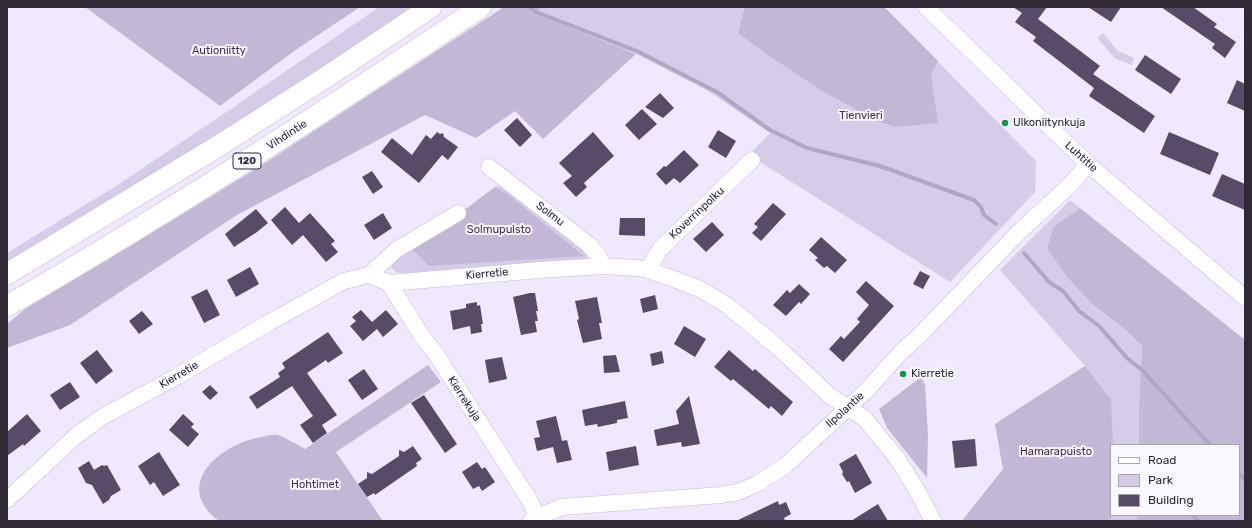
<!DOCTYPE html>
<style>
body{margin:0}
#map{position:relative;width:1252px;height:528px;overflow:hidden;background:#f0e8fd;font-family:Rubik,sans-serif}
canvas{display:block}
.frame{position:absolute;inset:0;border:8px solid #2f2936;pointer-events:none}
.legend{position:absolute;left:1110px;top:444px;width:130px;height:72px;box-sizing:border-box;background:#faf8ff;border:1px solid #a9a5af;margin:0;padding:5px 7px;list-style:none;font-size:12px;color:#2f2936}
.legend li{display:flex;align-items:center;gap:8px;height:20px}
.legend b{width:20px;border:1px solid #a9a5af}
</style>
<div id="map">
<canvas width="1252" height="528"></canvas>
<div class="frame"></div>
<ul class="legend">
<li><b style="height:5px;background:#fff"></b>Road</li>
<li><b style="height:11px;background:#d6cce7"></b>Park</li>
<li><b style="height:11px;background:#574b68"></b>Building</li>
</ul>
</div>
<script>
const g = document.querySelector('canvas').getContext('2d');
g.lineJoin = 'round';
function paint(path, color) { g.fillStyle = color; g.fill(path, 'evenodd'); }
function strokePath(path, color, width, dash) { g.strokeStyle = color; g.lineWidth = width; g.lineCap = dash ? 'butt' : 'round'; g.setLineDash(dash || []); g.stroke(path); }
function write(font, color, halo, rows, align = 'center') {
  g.font = font + ' Rubik,sans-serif'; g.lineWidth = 4; g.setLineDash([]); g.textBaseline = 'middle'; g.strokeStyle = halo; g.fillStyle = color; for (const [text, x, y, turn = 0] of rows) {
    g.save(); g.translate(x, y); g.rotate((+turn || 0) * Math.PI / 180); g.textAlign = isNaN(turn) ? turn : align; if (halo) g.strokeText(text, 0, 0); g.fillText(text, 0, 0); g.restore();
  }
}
paint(new Path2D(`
 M379 7H414L293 88 195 149 7 263V253L116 186 225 113Z
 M542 7H884L1036 161 1035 192 950 282 749 155 770 133 708 91 636 54 535 13Z
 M1103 33 1118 51 1134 58 1132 65 1116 59 1097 38Z
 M496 186 501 187 586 253 587 258 586 261 410 274 396 272 392 268V263L395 260 461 213Z
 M1070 200 1080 208 1053 227 1047 249 1067 277 1092 304 1126 330 1142 346 1139 407V445H1111V515H1137L1136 521H962L1003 469 995 424 1085 366 1000 270Z`), '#d6cce7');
paint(new Path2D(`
 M85 7H360L297 49 220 106Z
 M504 7H542L535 13 636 54 543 139 515 111 476 138 425 115 237 215 70 325 7 348V324L25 309 129 247 259 167Z
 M745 7H884L938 61 931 74 938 123 895 127 878 121 824 92 771 57 738 33Z
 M495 187 506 193 584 256 429 266 412 249Z
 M1080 208 1245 340V521H1136L1137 515H1239V445H1139V407L1142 346 1126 330 1092 304 1067 277 1047 249 1053 227Z
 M428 365 441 382 336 452 383 521H219C171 485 221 443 262 437 267 436 273 434 278 435 287 438 297 445 305 449Z
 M1085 366 1111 400 1113 445H1111V521H962L1003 469 995 424Z
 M921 377 925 385 928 435 927 478 887 428 879 409Z`), '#c3b7d6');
strokePath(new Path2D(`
 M530 7 536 12 637 51 717 92 770 130 807 148 880 166 974 200 981 207 984 215 996 224
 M1024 253 1049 282 1063 291 1079 311 1099 326 1127 358 1142 370 1210 445
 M1239 474 1245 480
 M1192 515 1198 521`), '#b2a6c5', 4);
paint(new Path2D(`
 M1013 7H1047L1038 19 1100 66 1093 74 1155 116 1144 133 1089 96 1094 88 1033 41 1036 37 1015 22 1022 13Z
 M1088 7H1121L1111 22Z
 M1161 7H1193L1217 24 1214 27 1236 42 1225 58 1212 48 1215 44Z
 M1145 55 1181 79 1171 94 1135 70Z
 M1237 80 1245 84V111L1227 103Z
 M660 93 674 108 663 118 645 107Z
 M642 109 657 124 639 140 625 125Z
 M517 118 532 135 520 147 504 130Z
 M718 130 736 141 726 158 708 147Z
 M437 132 440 134 443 133 444 137 458 147 448 160 442 155 419 183 381 152 392 138 412 155 426 135 431 139Z
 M593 132 614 156 584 183 587 187 576 197 563 183 572 176 559 163Z
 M1169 132 1219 153 1210 175 1160 154Z
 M684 150 699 165 680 183 674 178 666 185 656 174 664 166 666 167Z
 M372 171 383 187 373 194 362 177Z
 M1222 174 1245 184V210L1212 196Z
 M773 203 786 214 761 241 752 233 758 227 754 224Z
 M285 207 299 223 310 213 335 241 331 244 338 252 326 262 303 235 292 245 271 220Z
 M256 209 268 223 257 232 234 247 225 234Z
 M383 213 392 228 374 240 364 225Z
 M620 218H645V236L619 235Z
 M712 222 724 235 706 252 693 239Z
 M821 237 847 260 835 273 827 266 824 268 815 260 818 258 809 250Z
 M250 267 259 284 236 297 227 280Z
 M920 271 930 276 923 289 913 284Z
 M866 281 894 306 843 362 829 349 841 336 844 339 860 322 857 319 869 305 856 292Z
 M799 284 810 294 801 304 799 302 786 316 773 305 787 290 790 293Z
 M207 289 220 315 204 323 191 297Z
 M530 293H535L538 311H536L538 321H535L537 332 521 335 513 297Z
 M655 295 658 309 643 313 640 299Z
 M597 297 602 323H599L602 339 583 343 577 320 579 319 575 301Z
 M477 302V306L480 305 483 324H481L482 332 471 334 470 326 453 330 450 311 466 308V304Z
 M361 310 372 322 386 310 398 324 383 337 377 329 363 341 350 326 356 321 352 317Z
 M142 311 153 324 139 334 129 321Z
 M684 326 706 339 695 357 674 344Z
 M328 332 343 353 328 363 326 360 307 373 337 415 322 425 327 433 313 443 300 425 313 416 292 386 257 409 249 397 280 377 278 373 285 368 282 363Z
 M97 350 113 371 96 384 80 363Z
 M729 350 753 371 755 369 793 402 782 416 771 406 769 409 733 379 731 381 714 367Z
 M662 351 664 363 652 366 650 354Z
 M616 355 620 372 604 373 603 356Z
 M502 357 507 379 489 383 485 360Z
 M364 369 378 389 362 400 348 380Z
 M70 382 80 397 60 410 50 395Z
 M210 385 218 393 210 400 202 392Z
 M424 395 457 444 445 453 411 403Z
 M689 396 700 444 682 447 681 442 657 446 654 430 679 424 676 411Z
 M625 401 628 418 617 420V423L598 427 597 424 585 426 582 410Z
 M27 414 41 431 24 446 23 444 7 456V432Z
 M183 414 194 424 191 427 199 434 188 447 169 430Z
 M556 416 562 441 567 440 572 460 557 463 553 447 537 451 534 438 540 437 536 421Z
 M975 439 977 466 955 468 952 441Z
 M413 446 422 459 416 463 417 466 375 495 374 493 367 497 358 484 367 478V472L372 474 399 456V450L404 452Z
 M636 446 639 465 609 471 606 452Z
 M159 452 180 485 163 496 154 482 150 485 138 466Z
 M856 454 872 483 855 493 849 481 847 482 842 474 843 472 839 464Z
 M89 461 94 470 102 465 104 466 107 465 121 490 111 496 109 500 103 504 92 485 86 483 78 468Z
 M477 462 482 469 485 467 495 482 482 491 479 486 473 489 462 472Z
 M778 501 779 505 786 502 791 514 784 518 785 521H736Z
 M878 504 888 521H851Z`), '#574b68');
const minor = new Path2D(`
 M926 7 1088 164 1245 298
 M489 167 588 244 598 255 603 266
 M648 270 660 249 752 160
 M369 275 396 250 458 213
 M389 283 421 335 436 354 530 501 537 517
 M7 500 77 435 102 417 176 377 270 322 344 281 369 275 389 283 539 270 603 266 637 268 648 270 674 279 702 290 728 306 781 350 830 396 864 418 897 458 918 492 933 521
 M531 521 537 517 562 507 720 495 738 492 757 484 786 465 867 390 902 351 918 337 1020 231 1070 185 1088 164`);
const major = new Path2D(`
 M7 274 220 145 331 74 431 7
 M7 306C169 213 325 111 481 7`);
strokePath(minor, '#c7badb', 17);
strokePath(major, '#c7badb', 22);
strokePath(minor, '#fff', 16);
strokePath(major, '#fff', 21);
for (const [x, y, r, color] of [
 [1005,123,4,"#139351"],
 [903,374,4,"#139351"]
]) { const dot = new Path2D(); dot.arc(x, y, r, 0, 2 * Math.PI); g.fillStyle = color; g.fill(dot); strokePath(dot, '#faf8ff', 1.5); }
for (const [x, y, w] of [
 [247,161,28]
]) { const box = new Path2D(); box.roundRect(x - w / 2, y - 8, w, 16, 3); g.fillStyle = '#faf8ff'; g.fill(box); strokePath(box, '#2f2936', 1); }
write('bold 10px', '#2f2936', null, [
 ["120",247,161]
]);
write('11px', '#3f2b56', '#faf8ff', [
 ["Autioniitty",219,51],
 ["Tienvieri",861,116],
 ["Solmupuisto",499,230],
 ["Hamarapuisto",1056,452],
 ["Hohtimet",315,485]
]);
write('11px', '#2f2936', '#faf8ff', [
 ["Ulkoniitynkuja",1013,123],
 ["Kierretie",911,374]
], 'left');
write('11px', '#2f2936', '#faf8ff', [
 ["Vihdintie",287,135,-33],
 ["Luhtitie",1081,157,42],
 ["Koverrinpolku",697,213,-43],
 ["Solmu",550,214,37],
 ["Kierretie",487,274,-5],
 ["Kierretie",179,375,-30],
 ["Kierrekuja",464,399,57],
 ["Ilpolantie",845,410,-42]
]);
</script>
